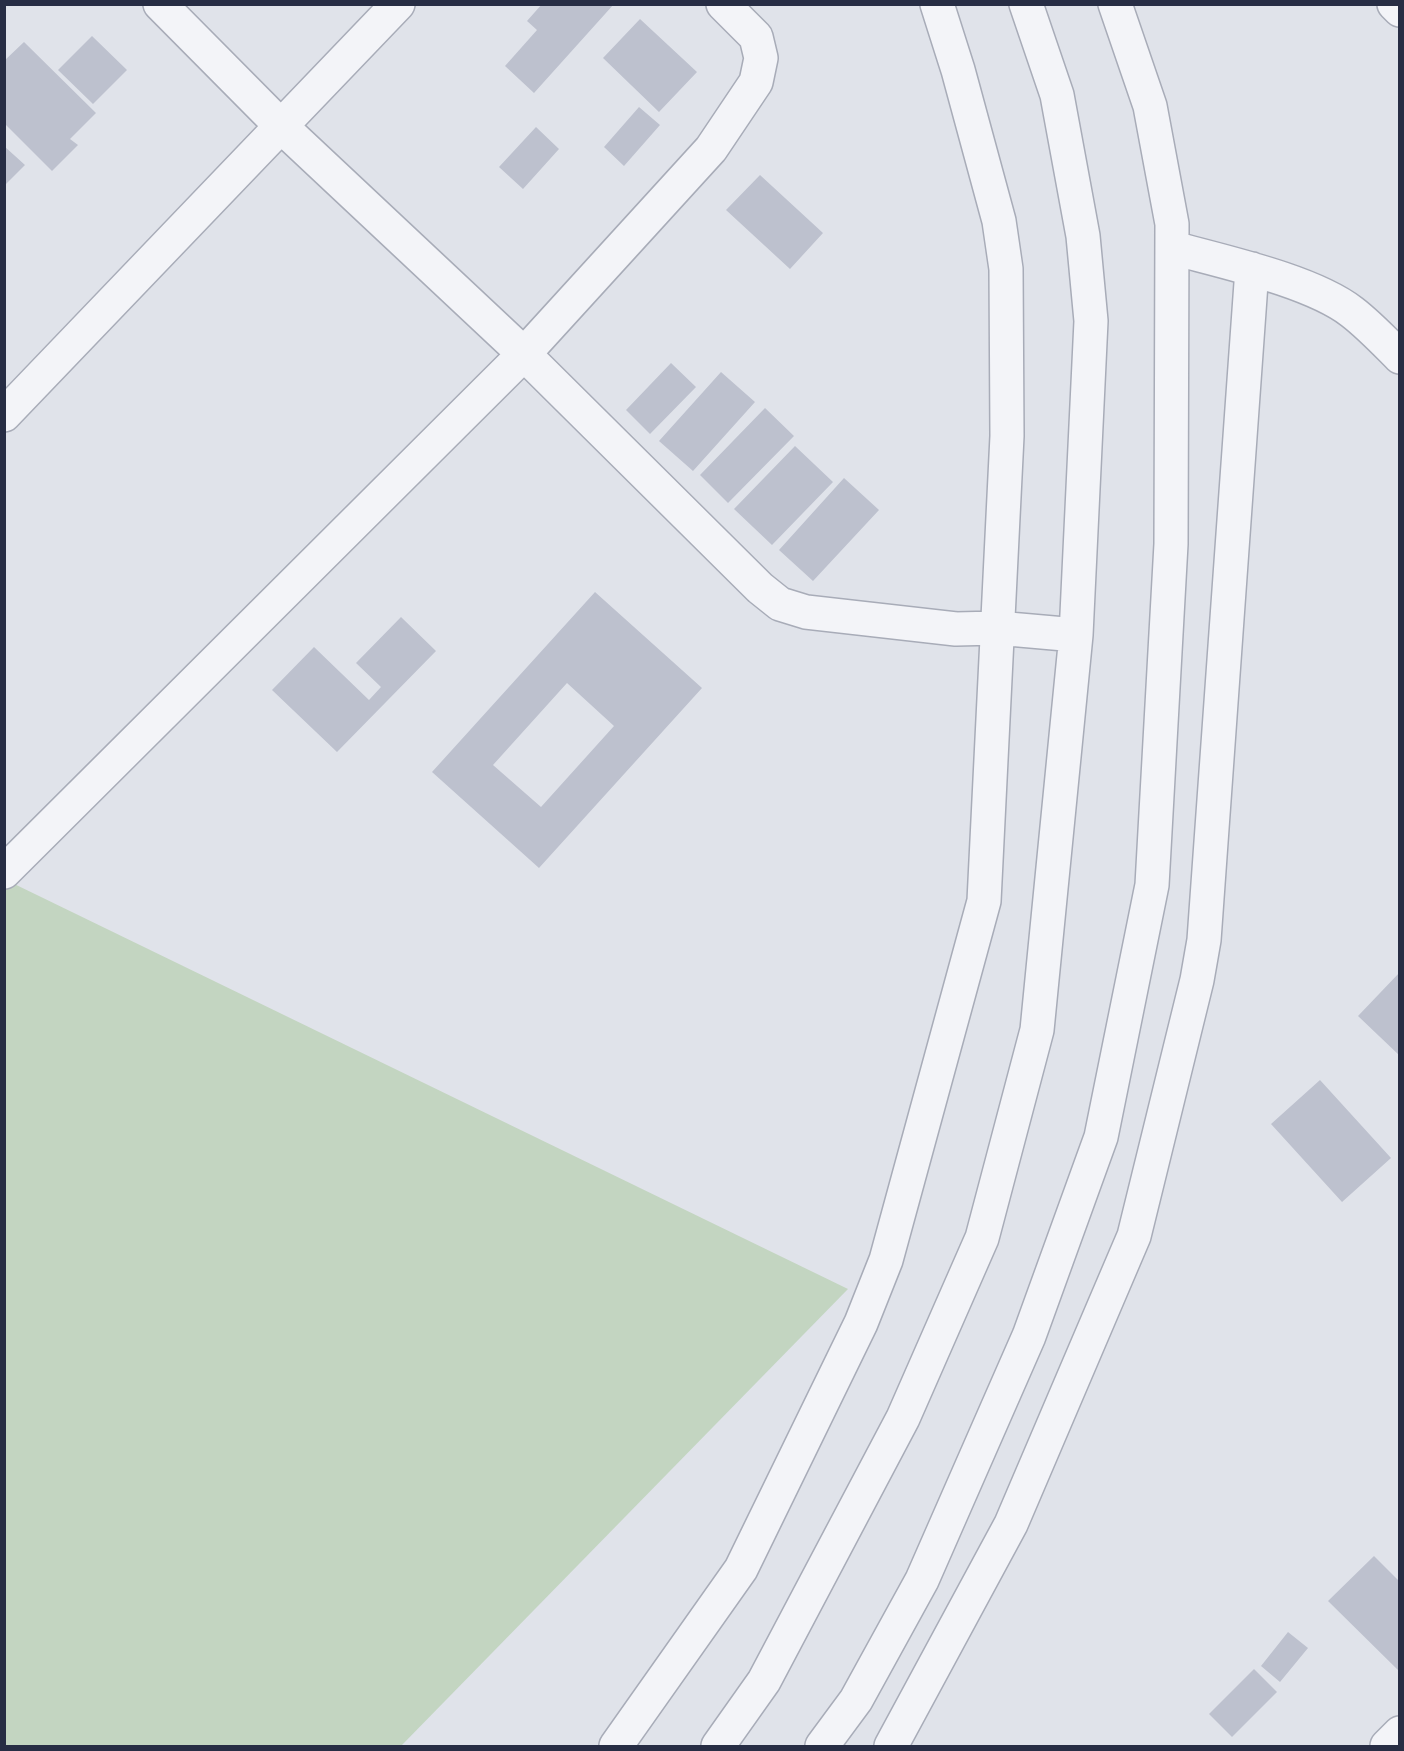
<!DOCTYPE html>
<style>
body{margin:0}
#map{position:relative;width:1404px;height:1751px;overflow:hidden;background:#e0e3ea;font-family:Figtree,sans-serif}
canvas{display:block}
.frame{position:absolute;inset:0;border:6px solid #272d44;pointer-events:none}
</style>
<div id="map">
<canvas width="1404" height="1751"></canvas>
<div class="frame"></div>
</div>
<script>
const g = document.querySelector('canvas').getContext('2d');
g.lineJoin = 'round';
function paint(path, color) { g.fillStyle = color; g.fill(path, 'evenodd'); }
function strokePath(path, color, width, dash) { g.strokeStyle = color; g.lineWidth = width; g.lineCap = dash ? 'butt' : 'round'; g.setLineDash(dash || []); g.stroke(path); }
paint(new Path2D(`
 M4 879 848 1289 401 1746H5Z`), '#c3d5c1');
paint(new Path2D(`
 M542 4H614L534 93 505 66 537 30 527 21Z
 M640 19 697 72 659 112 603 58Z
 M92 36 127 70 93 104 58 70Z
 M24 42 96 113 70 139 78 145 52 171 4 123V61Z
 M639 107 660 125 624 166 604 147Z
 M536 127 559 149 523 189 499 167Z
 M4 146 25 165 4 186Z
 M760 175 823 233 790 269 726 210Z
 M671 363 696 387 650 434 626 410Z
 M721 372 755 402 693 471 659 441Z
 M765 408 794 436 728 503 700 475Z
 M795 446 833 482 772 545 734 509Z
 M844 478 879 510 813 581 779 550Z
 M595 592 702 688 539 868 432 772ZM567 683 614 726 541 807 493 765Z
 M401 617 436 651 337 752 272 690 314 647 369 700 381 687 356 663Z
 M1400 972V1056L1358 1016Z
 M1320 1080 1391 1158 1342 1202 1271 1124Z
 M1374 1556 1400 1582V1672L1328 1601Z
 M1288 1632 1308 1648 1280 1682 1261 1666Z
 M1254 1669 1277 1692 1232 1737 1209 1714Z`), '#bdc1ce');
const minor = new Path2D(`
 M160 4 283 128 524 354 760 588 780 604 806 612 956 629 997 628 1076 635
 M1394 4 1400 10
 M1173 248C1224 262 1312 281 1352 312 1369 325 1385 342 1400 357
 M4 415 398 4
 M4 872 524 354 711 149 756 82 761 58 756 37 723 4
 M616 1746 741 1569 861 1323 886 1260 984 901 1007 436 1006 269 999 221 958 70 937 4
 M718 1746 764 1681 903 1418 982 1238 1037 1030 1076 635 1091 321 1083 236 1057 95 1026 4
 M822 1746 856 1700 922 1580 1029 1336 1101 1137 1152 885 1171 544 1172 224 1150 106 1115 4
 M891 1746 1011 1524 1134 1236 1197 980 1204 940 1252 269
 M1387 1746 1400 1733`);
strokePath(minor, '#a8acb8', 36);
strokePath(minor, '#f3f4f8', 33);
</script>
